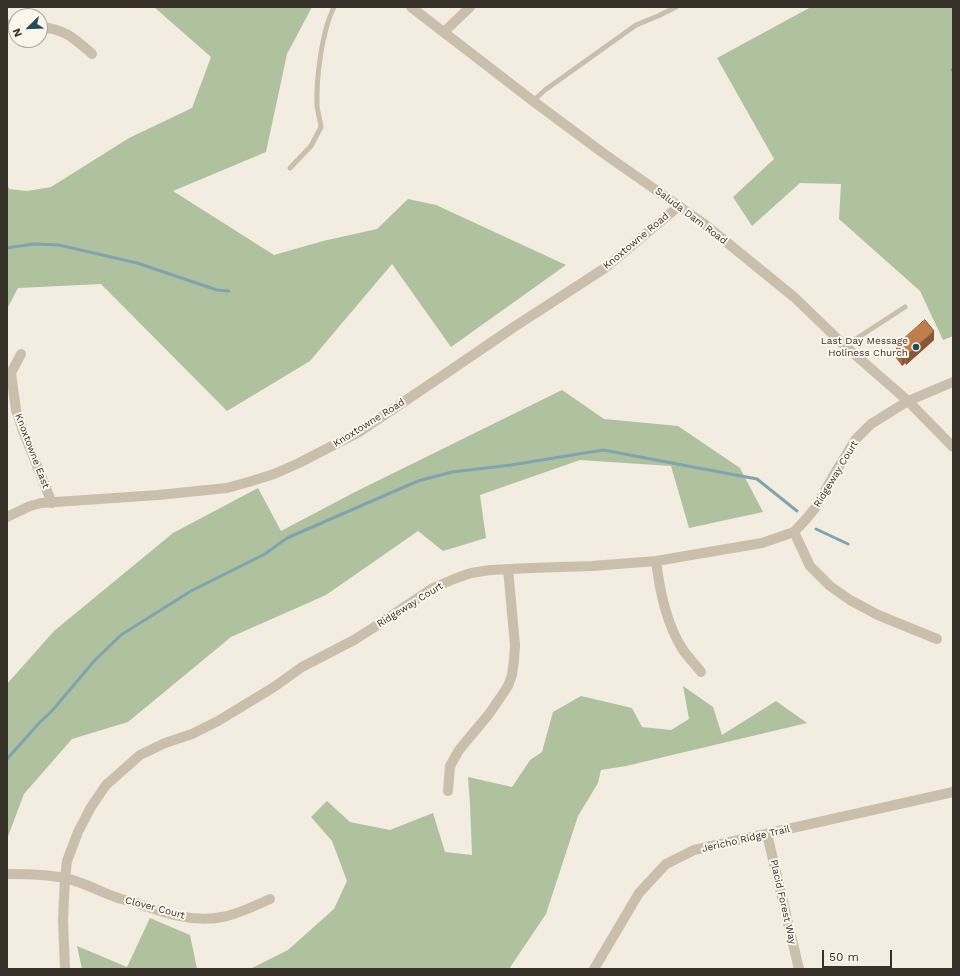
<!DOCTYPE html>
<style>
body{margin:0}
#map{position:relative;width:960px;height:976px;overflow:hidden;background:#f2ede0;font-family:"Work Sans",sans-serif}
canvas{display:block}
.frame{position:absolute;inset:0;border:8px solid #38312a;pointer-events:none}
.north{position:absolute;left:8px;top:8px;width:40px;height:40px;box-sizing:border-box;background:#faf6ec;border:1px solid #aca79e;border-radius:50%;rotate:247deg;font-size:11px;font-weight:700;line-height:16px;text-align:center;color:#38312a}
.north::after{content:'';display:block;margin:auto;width:14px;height:18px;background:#224b58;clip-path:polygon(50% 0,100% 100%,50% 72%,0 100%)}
.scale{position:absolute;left:822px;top:950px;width:70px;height:18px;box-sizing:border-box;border:2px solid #38312a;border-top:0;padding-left:5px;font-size:12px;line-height:14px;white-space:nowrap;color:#38312a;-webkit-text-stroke:3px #faf6ec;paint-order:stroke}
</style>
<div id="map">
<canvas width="960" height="976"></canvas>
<div class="frame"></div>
<div class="north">N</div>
<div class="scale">50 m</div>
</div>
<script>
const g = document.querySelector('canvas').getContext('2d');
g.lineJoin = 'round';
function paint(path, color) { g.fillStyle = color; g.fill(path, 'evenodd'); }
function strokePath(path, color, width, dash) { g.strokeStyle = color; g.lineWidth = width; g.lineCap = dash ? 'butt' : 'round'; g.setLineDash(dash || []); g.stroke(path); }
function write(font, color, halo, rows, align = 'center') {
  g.font = font + ' "Work Sans",sans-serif'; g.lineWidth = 4; g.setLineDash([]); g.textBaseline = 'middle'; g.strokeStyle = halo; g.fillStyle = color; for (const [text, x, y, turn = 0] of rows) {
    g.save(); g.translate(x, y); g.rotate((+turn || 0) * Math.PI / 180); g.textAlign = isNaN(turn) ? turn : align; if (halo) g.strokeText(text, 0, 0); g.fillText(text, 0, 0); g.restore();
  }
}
paint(new Path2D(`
 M154 7H312L287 54 266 152 173 191 274 255 323 241 377 229 408 199 436 205 566 265 451 347 392 264 310 361 227 411 101 284 18 288 7 309V184L9 189 27 191 51 187 129 138 192 108 211 57Z
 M811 7H953V336L943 340 920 291 839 219 841 184 800 183 752 226 733 197 774 159 717 58Z
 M562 390 604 419 678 426 740 468 763 512 689 528 671 466 580 460 480 495 486 538 443 551 418 531 326 595 231 637 128 722 72 739 24 794 7 839V684L54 631 173 533 258 488 281 531 355 492Z
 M683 686 713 707 722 735 776 701 807 723 626 766 601 770 598 783 578 816 546 914 509 969H250L288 950 334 909 347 881 332 841 311 817 327 801 350 822 390 830 433 813 445 852 472 855 470 804 468 777 512 787 530 760 542 752 553 712 581 696 632 708 642 727 671 730 689 719Z
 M150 918 190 935 197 969H82L77 946 127 967Z`), '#b0c1a0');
strokePath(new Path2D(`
 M952 70 953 69
 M7 248 33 244 59 245 137 263 217 290 229 291
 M816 529 848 544
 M7 759 40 722 51 712 95 660 121 635 191 591 265 554 287 538 418 481 452 472 511 465 603 450 757 479 797 511`), '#80a4ae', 3);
strokePath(new Path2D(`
 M533 101 545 90 636 25 658 16 676 7
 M290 168 311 146 321 127C320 120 318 113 317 106 316 78 322 31 334 7
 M845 346 905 307`), '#cabfac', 5);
strokePath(new Path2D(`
 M7 24 16 25
 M40 27C65 29 74 38 92 54
 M444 32 470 7
 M21 354 11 373 16 410 23 431 52 503
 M7 517 30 506 41 503 158 495 227 488 252 481 274 474 299 463 359 432 445 374 514 327 605 268 679 206
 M794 532 810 566 830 586 850 600 878 615 937 639
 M656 561C660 592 666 623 683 650 688 657 695 664 701 672
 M448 791 450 766 459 750 489 714 500 698 508 686 512 675 514 660 515 645 508 569
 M767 834 799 969
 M7 874C26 874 46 874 64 878 80 881 95 889 110 895 119 899 129 901 139 904 165 913 194 923 222 917 239 914 254 906 270 899
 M65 969 63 920 65 878 67 861 78 832 91 807 106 785 140 755 165 743 192 734 218 721 274 687 302 667 354 640 376 626 433 588 454 579 471 573 490 570 531 568 592 566 656 561 762 543 794 532 807 518 816 507 835 473 856 439 871 424 908 401 953 382
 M594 969 639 893 666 864 694 850 953 792`), '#cabfac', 10);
strokePath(new Path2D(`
 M411 7 533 101 603 153 703 223 794 297 845 346 908 401 953 447`), '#cabfac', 10);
paint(new Path2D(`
 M934 340 906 365 905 363 902 366 896 358V349L897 348V345Z`), '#a56c44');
paint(new Path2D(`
 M934 331V340L906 365V356Z
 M905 354V363L902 366V357Z`), '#865837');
const building = new Path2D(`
 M925 320 934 331 906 356 905 354 902 357 896 349 898 347 897 345Z`);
paint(building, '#c07e4f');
strokePath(building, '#865837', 1);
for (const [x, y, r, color] of [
 [916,347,4,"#224b58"]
]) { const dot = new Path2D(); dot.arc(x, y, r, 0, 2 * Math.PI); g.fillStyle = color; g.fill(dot); strokePath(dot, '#faf6ec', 1.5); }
write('10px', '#38312a', '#faf6ec', [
 ["Saluda Dam Road",691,216,37],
 ["Knoxtowne Road",636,241,-40],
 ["Knoxtowne Road",369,423,-32],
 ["Knoxtowne East",32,451,69],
 ["Ridgeway Court",836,474,-59],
 ["Ridgeway Court",410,605,-32],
 ["Jericho Ridge Trail",746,839,-13],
 ["Placid Forest Way",783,902,77],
 ["Clover Court",155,908,15]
]);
write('10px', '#38312a', '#faf6ec', [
 ["Last Day Message",908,341],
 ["Holiness Church",908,353]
], 'right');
</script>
